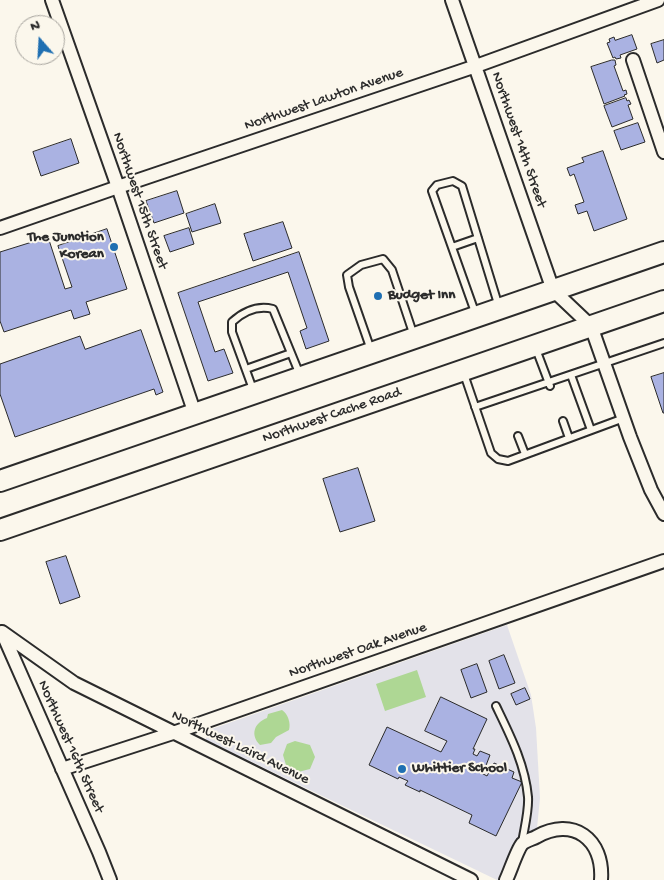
<!DOCTYPE html>
<style>
body{margin:0}
#map{position:relative;width:664px;height:880px;overflow:hidden;background:#fbf7ec;font-family:"Gochi Hand",sans-serif}
canvas{display:block}
.north{position:absolute;left:15px;top:15px;width:50px;height:50px;box-sizing:border-box;background:#fbf7ec;border:1px solid #a8a59f;border-radius:50%;rotate:341deg;font-size:14px;font-weight:700;line-height:20px;text-align:center;color:#2b2b2b}
.north::after{content:'';display:block;margin:auto;width:18px;height:22px;background:#1f6fb2;clip-path:polygon(50% 0,100% 100%,50% 72%,0 100%)}
</style>
<div id="map">
<canvas width="664" height="880"></canvas>
<div class="north">N</div>
</div>
<script>
const g = document.querySelector('canvas').getContext('2d');
g.lineJoin = 'round';
function paint(path, color) { g.fillStyle = color; g.fill(path, 'evenodd'); }
function strokePath(path, color, width, dash) { g.strokeStyle = color; g.lineWidth = width; g.lineCap = dash ? 'butt' : 'round'; g.setLineDash(dash || []); g.stroke(path); }
function write(font, color, halo, rows, align = 'center') {
  g.font = font + ' "Gochi Hand",sans-serif'; g.lineWidth = 4; g.setLineDash([]); g.textBaseline = 'middle'; g.strokeStyle = halo; g.fillStyle = color; for (const [text, x, y, turn = 0] of rows) {
    g.save(); g.translate(x, y); g.rotate((+turn || 0) * Math.PI / 180); g.textAlign = isNaN(turn) ? turn : align; if (halo) g.strokeText(text, 0, 0); g.fillText(text, 0, 0); g.restore();
  }
}
paint(new Path2D(`
 M507 625 531 695 536 728 540 798 537 828 501 878 497 880 206 740V733L209 730Z`), '#e3e2e9');
paint(new Path2D(`
 M417 670 426 697 385 711 376 684Z
 M282 710C288 714 291 723 289 730L276 737 271 743 260 745C250 735 254 723 267 718L268 714Z
 M295 741 310 745 315 757 310 769 298 772 286 765 283 755 287 744Z`), '#aed794');
const building = new Path2D(`
 M632 35 637 49 620 55 621 58 616 59 615 57 613 58 607 43 610 42 609 39 614 37 615 40Z
 M664 40V60L657 63 651 44Z
 M612 60H615L616 65 614 66 623 91 626 90 627 94 624 95 625 96 604 104 591 67Z
 M626 98 627 101 629 100 631 104 628 105 633 119 612 127 604 106Z
 M638 123 645 142 621 150 614 131Z
 M71 139 79 163 41 176 33 152Z
 M603 151 627 219 594 231 587 211 578 214 575 205 584 202 574 174 570 176 567 168 584 162 582 158Z
 M177 191 184 213 154 223 146 201Z
 M215 204 221 223 192 232 186 214Z
 M283 222 292 248 253 261 244 234Z
 M189 228 194 244 170 252 164 236Z
 M107 229 127 289 86 302 90 314 74 319 71 310 4 332 0 321V252L48 237 65 289 72 287 58 246Z
 M299 252 329 341 306 349 300 331 307 328 288 272 198 302 215 352 224 349 233 373 208 381 178 293Z
 M141 330 163 392 156 395 154 389 15 437 0 394V364L80 336 85 349Z
 M664 373V413H663L651 377Z
 M358 468 375 521 340 532 323 479Z
 M66 556 80 597 60 604 46 562Z
 M504 655 515 683 499 689 489 661Z
 M477 664 487 692 471 698 461 670Z
 M525 688 530 699 516 705 511 694Z
 M441 697 487 719 473 749H475L473 754 477 756 480 751 490 755 485 768 472 762 470 767 487 776 494 763 514 772 512 778 522 782 496 836 469 823 472 815 420 790V792L405 785 408 781 399 777 398 779 369 765 387 727 441 752 447 741 425 731Z`);
paint(building, '#aab2e2');
strokePath(building, '#2b2b2b', 1);
const service = new Path2D(`
 M452 247 478 238
 M476 315 432 191 437 185 453 181 462 186 499 307
 M536 349 550 386
 M371 350 349 287 347 275 361 265 383 259 392 270 414 336
 M246 369 291 353
 M464 374 491 453 498 459 508 461 624 418
 M571 375 591 430
 M254 392 232 332V322C244 311 257 305 273 309L300 375
 M475 407 664 343
 M563 421 569 438
 M518 436 525 454
 M496 706C510 735 525 764 528 797 529 811 524 829 522 843`);
const minor = new Path2D(`
 M52 0 118 187 195 414
 M452 0 553 290 591 326 630 437 651 490 664 514
 M633 60 664 152
 M0 228 118 187 476 66 658 0
 M2 632 74 683 471 880
 M2 632 99 852 110 880
 M62 769 173 733 664 561
 M506 880C510 872 517 850 522 844 525 841 532 839 536 837 573 816 604 839 601 880`);
const primary = new Path2D(`
 M0 481 664 252
 M0 530 664 301`);
strokePath(service, '#2b2b2b', 10);
strokePath(minor, '#2b2b2b', 16);
strokePath(primary, '#2b2b2b', 24);
strokePath(service, '#fbf7ec', 6);
strokePath(minor, '#fbf7ec', 12);
strokePath(primary, '#fbf7ec', 20);
for (const [x, y, r, color] of [
 [114,247,5,"#1f6fb2"],
 [378,296,5,"#1f6fb2"],
 [402,769,5,"#1f6fb2"]
]) { const dot = new Path2D(); dot.arc(x, y, r, 0, 2 * Math.PI); g.fillStyle = color; g.fill(dot); strokePath(dot, '#fbf7ec', 2); }
write('15px', '#2b2b2b', '#fbf7ec', [
 ["Northwest Lawton Avenue",324,100,-19],
 ["Northwest 14th Street",518,140,71],
 ["Northwest 15th Street",139,201,71],
 ["Northwest Cache Road",332,416,-19],
 ["Northwest Oak Avenue",358,651,-19],
 ["Northwest 16th Street",70,747,66],
 ["Northwest Laird Avenue",240,748,26]
]);
write('bold 15px', '#2b2b2b', '#fbf7ec', [
 ["The Junction",104,238,"right"],
 ["Korean",104,255,"right"],
 ["Budget Inn",388,296],
 ["Whittier School",412,769]
], 'left');
</script>
